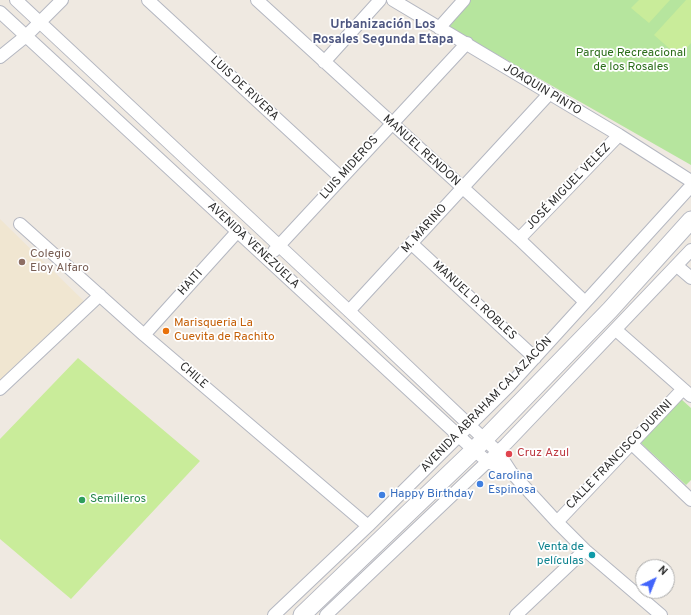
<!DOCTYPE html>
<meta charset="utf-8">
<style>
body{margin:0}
#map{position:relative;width:691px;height:615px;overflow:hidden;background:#efe9e1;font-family:Overpass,sans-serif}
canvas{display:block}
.north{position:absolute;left:635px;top:559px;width:40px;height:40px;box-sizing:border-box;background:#fff;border:1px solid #ababab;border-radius:50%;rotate:43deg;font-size:11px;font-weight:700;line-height:16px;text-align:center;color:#2e2e2e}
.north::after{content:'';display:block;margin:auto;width:14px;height:18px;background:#4264fb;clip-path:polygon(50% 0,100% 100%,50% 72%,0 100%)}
</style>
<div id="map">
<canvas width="691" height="615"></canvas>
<div class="north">N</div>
</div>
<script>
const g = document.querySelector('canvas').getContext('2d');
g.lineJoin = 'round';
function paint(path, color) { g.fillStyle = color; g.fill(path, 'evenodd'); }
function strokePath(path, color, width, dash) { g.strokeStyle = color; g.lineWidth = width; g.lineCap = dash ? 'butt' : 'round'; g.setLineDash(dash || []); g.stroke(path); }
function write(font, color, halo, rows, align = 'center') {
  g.font = font + ' Overpass,sans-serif'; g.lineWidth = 3.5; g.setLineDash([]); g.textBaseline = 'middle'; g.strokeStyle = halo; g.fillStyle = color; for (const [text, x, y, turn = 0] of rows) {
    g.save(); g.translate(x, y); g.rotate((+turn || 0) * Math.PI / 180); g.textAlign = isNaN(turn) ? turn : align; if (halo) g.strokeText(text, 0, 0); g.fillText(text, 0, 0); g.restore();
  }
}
paint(new Path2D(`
 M0 219 87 304 0 381Z`), '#f0e6d1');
paint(new Path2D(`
 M470 0H691V165L447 26Z
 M681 399 691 408V480L686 485 641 443Z`), '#b6e59e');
paint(new Path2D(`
 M639 0H670L649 23 631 8Z
 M686 0H691V43L679 57 654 35Z
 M78 358 200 461 71 599 0 539V439Z`), '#c9ec9a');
const minor = new Path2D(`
 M16 0 349 311 484 439 498 452 511 472 557 522 585 550 661 615
 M148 0 341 178
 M257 0 519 239 584 301
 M393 0 619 135 691 181
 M0 12 474 450 488 462 511 472
 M439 28 464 0
 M0 57 26 36 62 0
 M324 62 380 0
 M20 224 144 335 368 526
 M519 239 619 135
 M412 244 535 358
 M274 251 467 43
 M677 266 691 278
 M349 311 549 94
 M616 330 691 396
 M144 335 237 232
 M0 389 100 295
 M632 444 691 500
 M557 522 683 389
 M274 615 368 526 509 386 691 186
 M326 615 506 444 691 250
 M516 615 585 550`);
const secondary = new Path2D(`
 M302 615 474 450 610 310 691 220`);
strokePath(minor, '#b4b7c1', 14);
strokePath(secondary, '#b4b7c1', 19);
strokePath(minor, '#fff', 12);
strokePath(secondary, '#fff', 17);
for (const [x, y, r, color] of [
 [22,262,4,"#8d6e63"],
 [166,331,4,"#e8710a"],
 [509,454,4,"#e0444e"],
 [480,484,4,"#3f7fe0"],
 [382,495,4,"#3f7fe0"],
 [82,500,4,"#2e9e5b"],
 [592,555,4,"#0f9aa8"]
]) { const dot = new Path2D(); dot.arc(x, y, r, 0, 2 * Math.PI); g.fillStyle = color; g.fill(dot); strokePath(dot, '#fff', 1.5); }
write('12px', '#2c6e1b', '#fff', [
 ["Parque Recreacional",631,54],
 ["de los Rosales",631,68]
]);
write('12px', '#2e2e2e', '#fff', [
 ["LUIS DE RIVERA",244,89,43],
 ["JOAQUIN PINTO",542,90,31],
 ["MANUEL RENDON",421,151,42],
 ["LUIS MIDEROS",350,168,-48],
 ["JOSÉ MIGUEL VELEZ",569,187,-46],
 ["M. MARINO",425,229,-48],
 ["AVENIDA VENEZUELA",253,246,43],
 ["HAITI",191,283,-48],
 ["MANUEL D. ROBLES",474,301,43],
 ["CHILE",193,376,41],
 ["AVENIDA ABRAHAM CALAZACÓN",487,405,-46],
 ["CALLE FRANCISCO DURINI",620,455,-46]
]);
write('12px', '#785e54', '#fff', [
 ["Colegio",30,255],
 ["Eloy Alfaro",30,269]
], 'left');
write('12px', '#c56008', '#fff', [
 ["Marisqueria La",174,324],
 ["Cuevita de Rachito",174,338]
], 'left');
write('12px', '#be3a42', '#fff', [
 ["Cruz Azul",517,454]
], 'left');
write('12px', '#366cbe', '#fff', [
 ["Carolina",488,477],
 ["Espinosa",488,491],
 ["Happy Birthday",390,495]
], 'left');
write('12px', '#27864d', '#fff', [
 ["Semilleros",90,500]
], 'left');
write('12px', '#0d838f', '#fff', [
 ["Venta de",584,548],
 ["películas",584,562]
], 'right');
write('bold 13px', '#4d5680', '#fff', [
 ["Urbanización Los",383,25],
 ["Rosales Segunda Etapa",383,40]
]);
</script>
